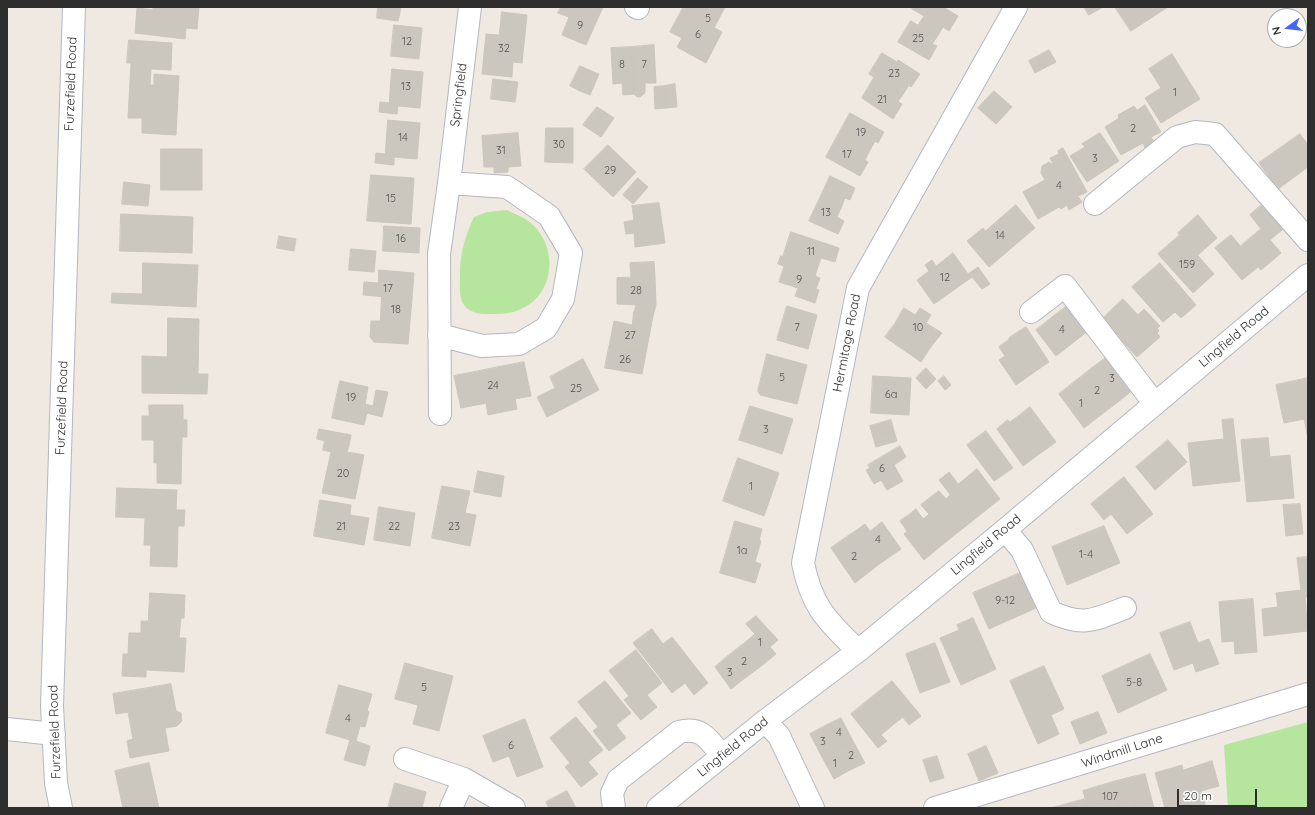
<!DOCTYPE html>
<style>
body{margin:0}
#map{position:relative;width:1315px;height:815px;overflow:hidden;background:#efe9e1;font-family:Quicksand,sans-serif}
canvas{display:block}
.frame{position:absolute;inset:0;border:8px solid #2e2e2e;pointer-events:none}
.north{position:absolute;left:1267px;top:8px;width:40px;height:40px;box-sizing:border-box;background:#fff;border:1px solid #ababab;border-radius:50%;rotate:255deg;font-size:11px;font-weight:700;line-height:16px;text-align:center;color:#2e2e2e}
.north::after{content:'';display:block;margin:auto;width:14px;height:18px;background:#4264fb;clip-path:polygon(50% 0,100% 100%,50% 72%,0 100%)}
.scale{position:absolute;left:1177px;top:789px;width:80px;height:18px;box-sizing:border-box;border:2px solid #2e2e2e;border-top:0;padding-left:5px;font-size:12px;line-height:14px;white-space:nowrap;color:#2e2e2e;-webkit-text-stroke:3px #fff;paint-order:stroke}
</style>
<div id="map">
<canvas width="1315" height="815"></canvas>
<div class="frame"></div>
<div class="north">N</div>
<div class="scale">20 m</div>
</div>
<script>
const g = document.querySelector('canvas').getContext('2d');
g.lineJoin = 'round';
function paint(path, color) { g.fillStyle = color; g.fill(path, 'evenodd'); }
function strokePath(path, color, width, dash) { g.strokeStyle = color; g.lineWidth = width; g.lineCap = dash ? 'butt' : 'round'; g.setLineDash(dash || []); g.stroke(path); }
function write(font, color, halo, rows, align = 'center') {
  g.font = font + ' Quicksand,sans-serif'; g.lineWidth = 4; g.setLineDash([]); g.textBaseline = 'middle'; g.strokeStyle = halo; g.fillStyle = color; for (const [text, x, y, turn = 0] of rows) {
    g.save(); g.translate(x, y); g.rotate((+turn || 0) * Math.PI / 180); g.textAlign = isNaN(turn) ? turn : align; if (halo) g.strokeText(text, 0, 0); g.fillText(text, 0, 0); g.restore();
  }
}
paint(new Path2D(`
 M507 210C514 214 524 217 531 223 558 246 556 294 521 309 511 314 499 314 488 314 479 314 470 313 464 305 459 297 460 287 460 278 459 257 465 236 474 217L487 212Z
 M1308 722V808H1228L1224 745Z`), '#b6e59e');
const building = new Path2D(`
 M153 7H199L197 29 186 28 185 39 135 33 137 8 153 10Z
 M378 7H401L400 12Z
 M561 7H603L586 45 562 35 569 17 558 13Z
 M684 7H725L714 28 682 10Z
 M913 7H943L958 16 949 31 943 27 937 37 918 25 924 16 912 9Z
 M1084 7H1103L1089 15Z
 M1115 7H1168L1131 31Z
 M378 8 400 12 398 21 377 18Z
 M682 10 722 32 706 63 677 47 682 38 670 32Z
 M502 12 527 15 522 63 513 62 512 77 482 74 486 34 499 35Z
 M911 21 937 37 932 44 937 46 929 60 898 42Z
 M394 25 422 28 419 59 391 56Z
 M129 40 172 43 171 70 151 69 150 85H154V74L179 76 176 135 142 133V118H128L131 63H127Z
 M654 45 656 83H645V93L640 97H637L634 94 632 47Z
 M632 47 634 94 623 95 622 83 613 84 611 48Z
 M1049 50 1056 62 1035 73 1029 61Z
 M882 53 897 62 898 60 920 74 911 87 909 85 902 96 869 74Z
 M1172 54 1200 99 1161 123 1145 98 1161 88 1149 69Z
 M580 66 589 70 580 91 570 86Z
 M392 69 423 72 420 108 398 106 397 114 379 112 380 102 389 103Z
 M589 70 599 74 590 95 580 91Z
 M874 78 902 96 898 101 902 104 893 119 862 98Z
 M493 79 518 82 515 102 491 99Z
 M675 84 677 107 666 108 664 86Z
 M664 86 666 108 655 109 654 87Z
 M994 91 1012 107 996 124 978 108Z
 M1145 105 1161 132 1151 137 1155 143 1145 148 1143 143 1121 155 1105 127 1119 118 1118 115 1134 106 1137 110Z
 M597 107 605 112 592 131 583 125Z
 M605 112 614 118 601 137 592 131Z
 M850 113 884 132 878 143 875 141 869 152 838 135Z
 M388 120 420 123 417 159 394 157V165L375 163 376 153 385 154Z
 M546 128H573V163L545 162Z
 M518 133 521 166 508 167V172L494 173V167H484L482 136Z
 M1100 133 1119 161 1087 182 1070 156 1085 147 1082 144Z
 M1300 134 1308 145V167L1278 189 1259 163Z
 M838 135 869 152 865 160 868 162 860 176 826 157Z
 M608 145 636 172 613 197 584 169Z
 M1063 148 1087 192 1078 196 1082 202 1069 210 1067 205 1061 209 1059 207 1038 219 1023 192 1045 180 1041 173 1042 166 1049 162 1054 165 1050 158 1059 154 1058 151Z
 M161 149H202V190H161Z
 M371 175 414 178 411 224 367 221Z
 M830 176 855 188 850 200 845 198 841 208 820 198Z
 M638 178 648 187 633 204 623 195Z
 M124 182 150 185 148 206 122 204Z
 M820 198 841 208 837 217 844 221 838 234 809 221Z
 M1267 200 1288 225 1270 240 1250 215Z
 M659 203 665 243 635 247 634 233 626 234 624 222 634 220 632 206Z
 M1016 205 1035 228 989 267 967 241 983 228 985 231Z
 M121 214 193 217 192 253 120 251Z
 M1198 215 1217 238 1198 255 1178 233Z
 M384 226 420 228 419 253 383 251Z
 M1261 229 1281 253 1261 270 1241 246Z
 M791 232 839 248 835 262 821 258 818 267 783 257Z
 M1180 235 1214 274 1193 293 1158 254Z
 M1231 235 1258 267 1242 280 1215 248Z
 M279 236 296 239 294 251 277 248Z
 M351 249 376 251 375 262 350 259Z
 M953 253 968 274 978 267 990 284 982 289 972 277 934 304 917 280 929 271 925 265 932 260 936 266Z
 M781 256 818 267 815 276 820 278 816 289 819 290 815 303 795 296 798 288 779 282 784 266 778 264Z
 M350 259 375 262 374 272 349 270Z
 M654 262 655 277 631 278 630 263Z
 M143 263 198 265 196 307 111 303 112 293 142 294Z
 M1160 263 1196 305 1181 318 1175 312 1163 322 1132 287Z
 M379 270 414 273 412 299 363 295 364 282 378 283Z
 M655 277 656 305 653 316 634 312 636 305 617 304V278Z
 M382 296 412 299 408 344 374 342 370 337 371 321H380Z
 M1123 299 1138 315 1144 309 1160 326 1157 328 1159 331 1157 333 1160 337 1137 357 1102 319Z
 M1068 305 1088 331 1056 356 1036 330Z
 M787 306 817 315 808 349 777 340Z
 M904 308 915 315 920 308 931 315 926 323 942 333 930 348 895 324Z
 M634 312 653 316 646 353 609 347 614 321 632 325Z
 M168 318 199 319 198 374H208L207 394 142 393V356L167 357Z
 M895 324 930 348 921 362 885 337Z
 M1026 327 1049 362 1033 373 1009 338Z
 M1010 339 1033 373 1016 385 999 360 1005 356 999 347Z
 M609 347 646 353 642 374 605 368Z
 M767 354 807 365 797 404 760 395 758 391Z
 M1107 357 1133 390 1118 402 1092 368Z
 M583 359 599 390 547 417 537 397 555 388 550 377Z
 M524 362 531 396 515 399 517 409 488 415 486 403 461 408 454 376Z
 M926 368 936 379 926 389 916 378Z
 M1092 368 1118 402 1102 414 1077 380Z
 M873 376 911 378 909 415 871 413Z
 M944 376 951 385 945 390 938 381Z
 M1308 378V438L1304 419 1284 423 1276 385Z
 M1077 380 1102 414 1084 428 1059 394Z
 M340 381 368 387 365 404 373 406 376 390 388 392 382 417 367 413 364 425 332 418Z
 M149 405H183V420H187V437H182L181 484 157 483V463H154V440H142V416H149Z
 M750 406 793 419 782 454 739 440Z
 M1030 407 1056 442 1045 450 1019 416Z
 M1019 416 1045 450 1035 457 1010 422Z
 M1233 419 1240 481 1193 486 1188 443 1224 439 1222 420Z
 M891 420 894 431 873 437 870 426Z
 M1008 420 1035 457 1023 466 997 429Z
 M319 429 351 435 349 446 317 439Z
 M894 431 897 441 876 447 873 437Z
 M986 431 1013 468 994 481 967 445Z
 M1268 438 1270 457 1290 455 1294 498 1247 502 1241 440Z
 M325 440 349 446 347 452 364 455 355 499 322 493 331 452 323 450Z
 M1168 440 1187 462 1155 490 1136 467Z
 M900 446 906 457 894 465 903 481 887 490 881 480 874 484 866 470 870 468 868 465Z
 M738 458 779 473 764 516 723 501Z
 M977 469 1000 499 971 522 939 480 949 472 958 484Z
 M478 471 504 476 501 497 474 492Z
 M1124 477 1153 514 1136 527 1107 491Z
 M442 486 470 491 465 513 476 515 470 546 432 538Z
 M117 488 177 490 176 510H185L184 526H178L177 567 150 566 151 545H144L145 518 116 517Z
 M939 491 946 499 950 495 971 522 957 533 930 498Z
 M1107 491 1136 527 1127 534 1111 514 1104 520 1091 504Z
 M930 498 957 533 947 541 927 516 929 514 921 505Z
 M320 500 351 505 350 515 369 518 364 545 314 536Z
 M1300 504 1303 534 1286 536 1283 505Z
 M379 507 415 513 410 546 374 540Z
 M916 509 923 519 927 516 947 541 936 550 909 515Z
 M909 515 936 550 924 560 904 534 907 531 900 521Z
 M735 521 762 529 759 540 761 541 755 562 761 564 755 583 720 573Z
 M882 522 901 549 878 565 854 532 865 524 870 531Z
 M1104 526 1120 563 1067 585 1052 547Z
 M854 532 878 565 855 583 831 548Z
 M1308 557V597H1305L1308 631 1264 636 1262 609 1278 607 1276 593 1301 590 1297 558Z
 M1020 573 1036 608 989 629 973 593Z
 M150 593 185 595 184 618H181L179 638H186L184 672 146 670V677L122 676 123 654H128L129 633H141V621H148Z
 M1253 599 1257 652 1235 654 1234 641 1222 642 1219 602Z
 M756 616 778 640 770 647 776 654 760 667 742 645 755 634 746 624Z
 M973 618 996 669 961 685 940 638 959 630 957 625Z
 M1190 622 1198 643 1209 639 1219 664 1196 672 1193 663 1174 670 1160 633Z
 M652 629 663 644 672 637 708 683 694 695 685 683 672 693 633 643Z
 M935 643 950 682 920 693 906 654Z
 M742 645 760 667 745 678 728 656Z
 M636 650 662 683 647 695 657 707 641 720 624 700 629 696 609 671Z
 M1150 654 1167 690 1118 713 1102 676Z
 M728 656 745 678 731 689 715 667Z
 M405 663 453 676 439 731 413 724 418 705 395 699Z
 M1044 666 1064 709 1051 715 1059 734 1038 744 1010 681Z
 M605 681 631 713 616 725 626 738 609 751 593 731 598 727 578 702Z
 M892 681 921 716 909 725 903 717 894 724 872 697Z
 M171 684 176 711 181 713 182 721 177 726 165 728 169 751 130 758 127 741 133 739 128 712 116 714 113 694Z
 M339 685 372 694 367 711 369 712 365 727 360 726 356 741 370 746 365 766 344 760 350 740 326 733Z
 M872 697 894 724 881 735 887 741 878 748 851 714Z
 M1098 712 1107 733 1080 744 1071 722Z
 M576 717 603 750 588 762 598 774 581 787 565 767 570 763 550 738Z
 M841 718 853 741 837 749 825 726Z
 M525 719 543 767 517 777 509 756 493 762 483 736Z
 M825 726 837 749 822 757 810 734Z
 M853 741 865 763 848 771 837 749Z
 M986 746 998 773 979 781 968 754Z
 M837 749 848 771 834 779 822 757Z
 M937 756 944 778 930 782 923 760Z
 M1212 761 1219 786 1201 791 1206 808H1165L1155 773 1182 765 1183 770Z
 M149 763 159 808H123L115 771Z
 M1145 774 1154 808H1136L1128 778Z
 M1128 778 1136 808H1120L1113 782Z
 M1113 782 1120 808H1105L1099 786Z
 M395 783 426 792 422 808H388Z
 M1099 786 1105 808H1088L1083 791Z
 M567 791 576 808H549L546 802Z
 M1086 799 1088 808H1071L1070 803Z
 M1070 803 1071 808H1052Z`);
paint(building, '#cbc7bf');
strokePath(building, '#cbc5ba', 1);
const minor = new Path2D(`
 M636 7 638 8
 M449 183 470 7
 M1095 204 1177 137 1195 132 1215 134 1308 240
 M1031 312 1065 286 1155 404
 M439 335 482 346 519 344 546 328 563 299 571 253 549 216 507 187 449 183 439 254 440 414
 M1005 530 1022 550 1051 612C1084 627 1093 620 1125 608
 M858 651C827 620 812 608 803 563L858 288 1016 7
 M765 721 779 736 813 808
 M7 729 54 734
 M405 759 464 779 514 808
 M61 808 56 783 52 706 74 7
 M451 808 464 779
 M614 808 612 793 618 780 679 732C702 726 709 740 722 756
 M658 808 765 721 858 651 1005 530 1308 275
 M935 808 1308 694`);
strokePath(minor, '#b4b7c1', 24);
strokePath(minor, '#fff', 22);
write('11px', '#555452', null, [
 ["5",708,19],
 ["9",580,26],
 ["6",698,35],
 ["25",918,39],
 ["12",407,42],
 ["32",504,49],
 ["8",622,65],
 ["7",644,65],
 ["23",894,74],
 ["13",406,87],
 ["1",1175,93],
 ["21",882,100],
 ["2",1133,129],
 ["19",861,133],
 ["14",403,138],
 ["30",559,145],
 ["31",501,151],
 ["17",847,155],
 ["3",1095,159],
 ["29",610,171],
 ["4",1059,186],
 ["15",391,199],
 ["13",826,213],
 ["14",1000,236],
 ["16",401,239],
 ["11",811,252],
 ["159",1187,265],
 ["12",945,278],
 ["9",799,280],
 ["17",388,289],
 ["28",636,291],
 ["18",396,310],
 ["7",797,328],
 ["10",918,328],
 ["4",1062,330],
 ["27",630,336],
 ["26",625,360],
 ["5",782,378],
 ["3",1112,379],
 ["24",493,386],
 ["25",576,389],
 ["2",1097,391],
 ["6a",891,395],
 ["19",351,398],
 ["1",1081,404],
 ["3",766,430],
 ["6",882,469],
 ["20",343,474],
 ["1",751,487],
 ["21",341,527],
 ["22",394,527],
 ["23",454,527],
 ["4",878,540],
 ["1a",742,551],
 ["1-4",1086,555],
 ["2",854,557],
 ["9-12",1005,601],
 ["1",760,643],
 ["2",744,662],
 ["3",730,673],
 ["5-8",1134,683],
 ["5",424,688],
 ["4",348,719],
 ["4",839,733],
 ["3",823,742],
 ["6",511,746],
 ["2",851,756],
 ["1",835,764],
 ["107",1110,797]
]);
write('13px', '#2e2e2e', '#fff', [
 ["Furzefield Road",71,84,-88],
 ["Springfield",459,95,-83],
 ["Lingfield Road",1234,337,-40],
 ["Hermitage Road",847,343,-79],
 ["Furzefield Road",62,408,-88],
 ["Lingfield Road",986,545,-40],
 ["Furzefield Road",55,732,-92],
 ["Lingfield Road",733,747,-39],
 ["Windmill Lane",1122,751,-18]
]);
</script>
